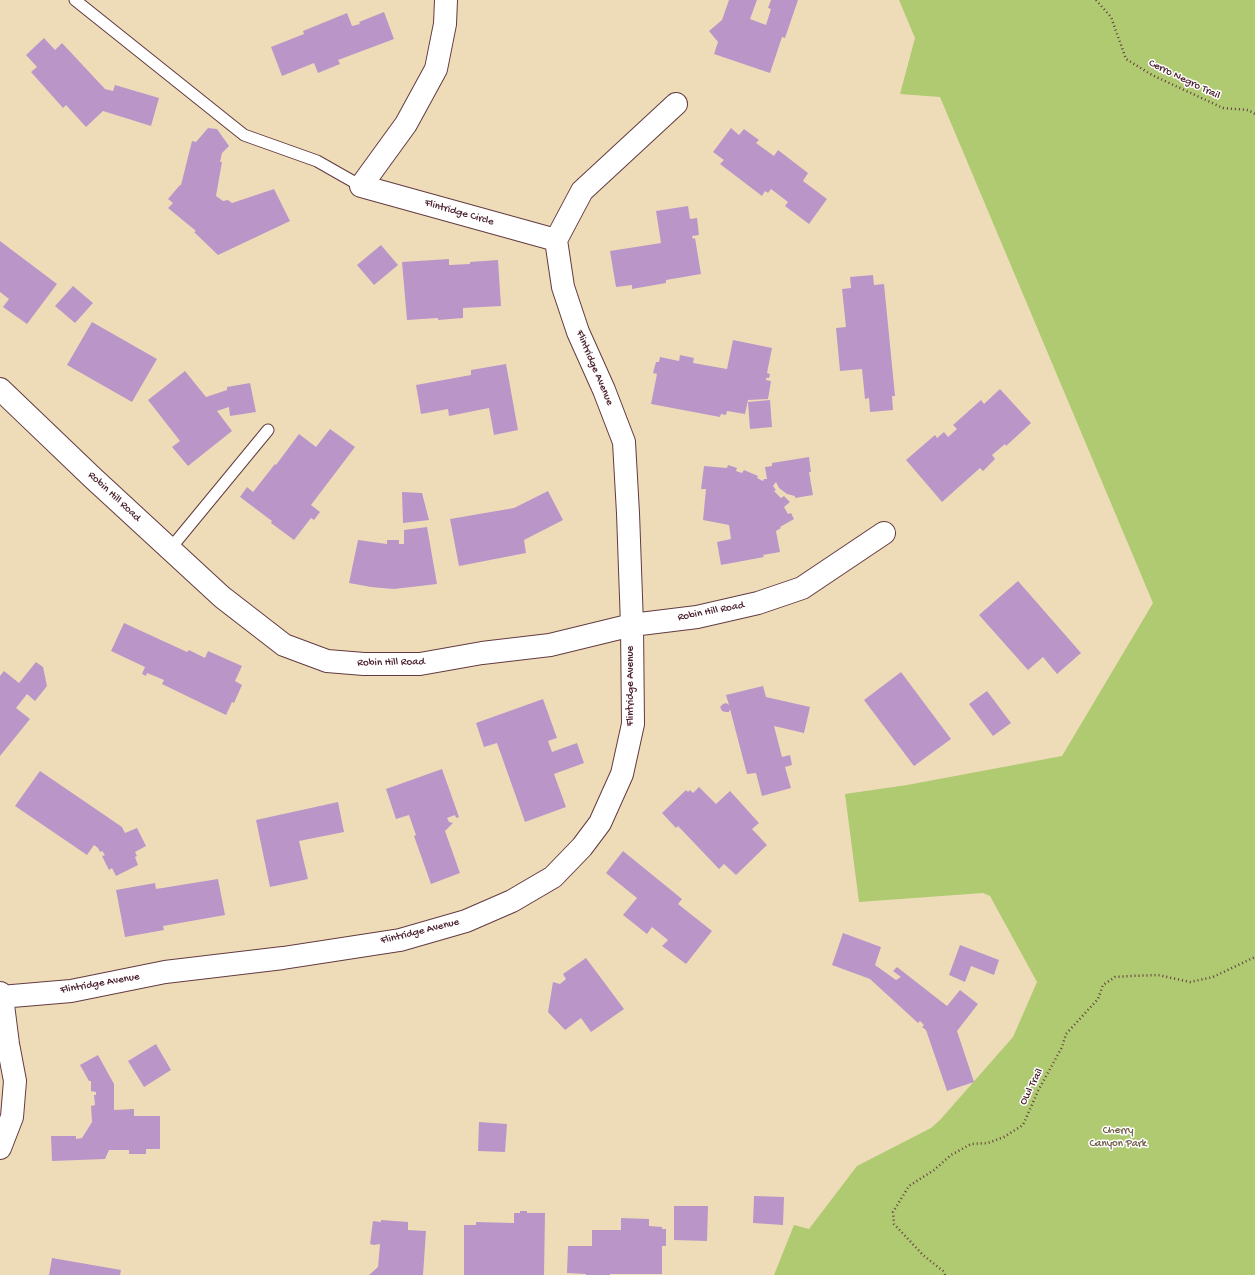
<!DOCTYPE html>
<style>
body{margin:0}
canvas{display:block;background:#eedcb9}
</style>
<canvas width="1255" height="1275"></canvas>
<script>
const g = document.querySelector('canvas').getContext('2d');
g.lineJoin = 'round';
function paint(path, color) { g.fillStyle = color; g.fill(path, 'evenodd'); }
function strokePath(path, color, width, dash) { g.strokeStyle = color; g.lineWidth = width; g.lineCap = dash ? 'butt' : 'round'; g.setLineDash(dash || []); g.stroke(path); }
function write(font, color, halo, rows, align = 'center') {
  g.font = font + ' "Gochi Hand",sans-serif'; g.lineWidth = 3; g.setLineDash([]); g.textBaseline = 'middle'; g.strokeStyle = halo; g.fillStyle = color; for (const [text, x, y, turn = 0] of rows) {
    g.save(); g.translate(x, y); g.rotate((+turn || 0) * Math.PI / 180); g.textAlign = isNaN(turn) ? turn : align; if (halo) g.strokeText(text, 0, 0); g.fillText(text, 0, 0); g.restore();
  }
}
paint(new Path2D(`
 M899 0H1255V1275H774L794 1225 809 1229 857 1166 931 1128 940 1120 1013 1037 1037 982 990 896 983 893 859 902 845 794 907 785 1062 756 1153 603 940 97 900 94 915 38Z`), '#afca71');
paint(new Path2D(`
 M729 0H757L750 19 766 25 771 9 768 8 771 0H798L785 38 782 37 770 73 714 54 718 42 709 31 722 20Z
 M384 12 394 39 338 60 340 64 318 73 314 63 282 76 271 47 304 34 303 31 347 13 352 26 360 24 359 22Z
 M44 38 55 50 62 43 105 89 113 91 115 85 159 98 151 126 103 111 86 127 66 105 63 108 31 72 37 67 26 55Z
 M208 128 217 129 229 146 222 153 220 162H222L216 196 223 201 228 200 232 203 274 189 290 221 218 255 194 232 196 231 168 208 173 203 168 199 180 185H181L192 141 196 142Z
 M731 128 739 135 744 129 759 140 756 143 774 156 778 150 808 173 803 181 827 199 809 224 785 206 788 202 771 189 768 193 765 191 762 196 720 164 724 160 713 152Z
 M688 206 690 219 697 218 699 235 692 236 693 239 695 238 701 274 666 280V283L632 289V285L616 287 610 251 661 243 656 211Z
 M0 241 57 284 27 324 3 307 9 299 0 292Z
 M381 245 398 265 374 285 357 265Z
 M449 259V265L470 264V262L498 260 501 306 463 308V318L438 320V318L407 320 402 262Z
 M873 275 874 285 884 284 895 396H892L893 410 870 412 869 398 865 399 862 369 840 371 836 328 846 327 842 289 851 288 850 277Z
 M73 286 93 303 75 323 55 306Z
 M92 322 157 359 132 402 67 365Z
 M733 340 772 348 767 373 770 374 769 378H766V380L771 381 768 399 748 400 745 414 727 411 726 415 721 414 720 417 651 404 657 374 653 373 656 362H659L660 357 679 361 680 355 694 358 693 363 727 369Z
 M506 364 518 430 494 435 489 408 449 416 448 409 421 414 416 385 471 375V370Z
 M185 371 206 397 227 390V387L250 383 256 412 230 416 229 407 217 411 232 431 188 466 172 447 180 441 148 400Z
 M1000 389 1031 423 1006 446 1005 444 992 455 995 459 983 471 980 468 942 502 906 460 935 435 937 438 944 432 948 437 957 429 953 425 981 400 984 404Z
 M770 400 772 427 750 429 748 402Z
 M330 429 355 447 311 505 320 512 314 520 311 518 294 540 271 523 272 521 240 497 247 487 253 492 275 464 276 465 299 434 316 447Z
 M809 457 811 472H809L813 495 795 498V496L787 494 779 488 776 482 773 486 776 490 774 491 781 498 784 496 790 502 784 507 788 514 791 513 794 519 780 527 781 528 776 531 780 552 763 555 764 557 721 565 717 542 731 539 729 525 703 520 706 489H701L704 466 727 468 728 465 737 468 736 471 742 473 744 470 758 476 757 478 763 481 764 479H767L765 467 772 466V463Z
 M548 491 563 520 524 540 526 553 459 566 450 519 514 508Z
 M402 492 422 493 429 520 403 523Z
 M427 527 437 584 394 589 371 587 349 583 358 540 387 544V540H399V544H404V530Z
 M1018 581 1081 653 1057 674 1043 657 1028 670 979 615Z
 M124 623 187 652 189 650 205 658 208 651 242 666 235 681 242 685 234 703 232 702 226 715 162 684 164 680 147 673 146 676 142 674 145 667 111 651Z
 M36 662 43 667 47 686 35 701 27 694 16 708 30 719 0 756V676L4 671 19 683Z
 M901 672 951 739 914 766 864 700Z
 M763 686 766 697 810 707 804 733 774 726 782 757 790 755 792 765 785 767 791 788 762 796 756 773 747 774 730 709 729 712H725L722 711 720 707 723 704 726 703 729 705 726 695Z
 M987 691 1011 723 993 736 969 704Z
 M543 699 557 738 548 741 552 752 577 743 584 763 554 774 566 807 525 822 497 743 484 747 476 723Z
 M442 769 459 817 456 818 455 815 447 818 449 822 453 823 445 831 460 873 431 884 414 836 416 835 409 815 396 819 386 789Z
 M40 771 122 827 125 833 137 828 146 846 135 852 137 856 135 857 138 865 116 876 112 868 109 870 102 856 105 855 102 851 100 852 98 848 94 845 87 855 15 806Z
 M699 787 716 804 730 791 759 823 752 829 767 845 736 875 724 864 719 869 678 826 676 828 662 813 686 790 688 792 690 790 693 793Z
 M338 802 344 832 299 841 308 879 270 887 256 820Z
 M623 851 682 899 678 904 712 931 686 964 662 946 668 940 652 927 647 934 623 915 637 898 606 873Z
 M218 879 225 915 163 926 164 930 125 937 116 890 155 883 156 889Z
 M843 933 881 947 875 965 896 980 901 977 893 971 897 967 947 1006 960 990 978 1004 957 1031 974 1082 947 1091 926 1030 922 1027 924 1025 920 1021 918 1023 870 979 832 965Z
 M960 945 999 960 994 975 971 966 965 982 949 975Z
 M586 958 624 1009 591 1032 581 1018 565 1030 548 1012 553 982 560 984 566 979 563 974Z
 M156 1044 171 1070 144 1087 128 1061Z
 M98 1055 114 1084V1110L134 1109V1116H160V1149H146V1154H129V1150H109L105 1159 52 1161 51 1136H76V1139L82 1138 92 1122 91 1106 95 1105 94 1095H96V1092L91 1091V1081H89L80 1065Z
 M479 1122 507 1124 505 1152 478 1151Z
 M754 1196 784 1197 783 1225 753 1223Z
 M674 1206H708L707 1241 674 1240Z
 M520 1211H527V1213H545L544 1275H464V1225H476V1222L514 1223V1213H520Z
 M621 1218 649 1219V1226L662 1227V1229H666V1246H662V1274H610V1275H586V1274L567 1273 568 1246H592V1230H621Z
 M381 1220 408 1222V1230L426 1231 423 1275H369L378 1267 380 1244 374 1245 370 1244 373 1221 381 1222Z
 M52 1258 121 1270 120 1275H49Z`), '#ba96c8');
const lane = new Path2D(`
 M75 0 244 135 317 161 361 186
 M170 549 268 430`);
const street = new Path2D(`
 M446 0 445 24 436 69 406 124 361 186 556 240
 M0 389 93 478 222 597 284 645 327 661 364 664H420L482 653 550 645 632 625 697 617 758 603 802 588 884 533
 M0 993 2 997 8 1044 15 1081 12 1117 0 1148
 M0 997 71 991 165 972 283 958 400 940 466 921 512 901 553 877 582 847 600 823 622 774 633 724 632 625 628 513 624 442 604 390 578 332 563 287 556 240 582 191 676 104`);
strokePath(lane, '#633b40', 13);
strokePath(street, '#633b40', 24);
strokePath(new Path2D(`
 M1096 0 1111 17 1126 59 1152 75 1223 108 1248 110 1255 114
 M945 1275 943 1271 923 1255 894 1224 893 1212 909 1186 934 1170 951 1155 971 1144 988 1143 1004 1137 1023 1125 1038 1091 1062 1047 1066 1034 1098 999 1103 985 1115 977 1131 976 1158 975 1190 982 1213 977 1255 957`), '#633b40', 2.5, [1, 3]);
strokePath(lane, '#fff', 11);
strokePath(street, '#fff', 22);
write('11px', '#4a1f2b', '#fff', [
 ["Cerro Negro Trail",1184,80,26],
 ["Flintridge Circle",459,213,16],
 ["Flintridge Avenue",594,368,67],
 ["Robin Hill Road",114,497,43],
 ["Robin Hill Road",711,612,-11],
 ["Robin Hill Road",391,663,-1],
 ["Flintridge Avenue",631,686,-90],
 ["Flintridge Avenue",420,932,-14],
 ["Flintridge Avenue",100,984,-10],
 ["Owl Trail",1032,1087,-63]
]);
write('11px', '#6d5b44', '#fff', [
 ["Cherry",1118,1131],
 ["Canyon Park",1118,1144]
]);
</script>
